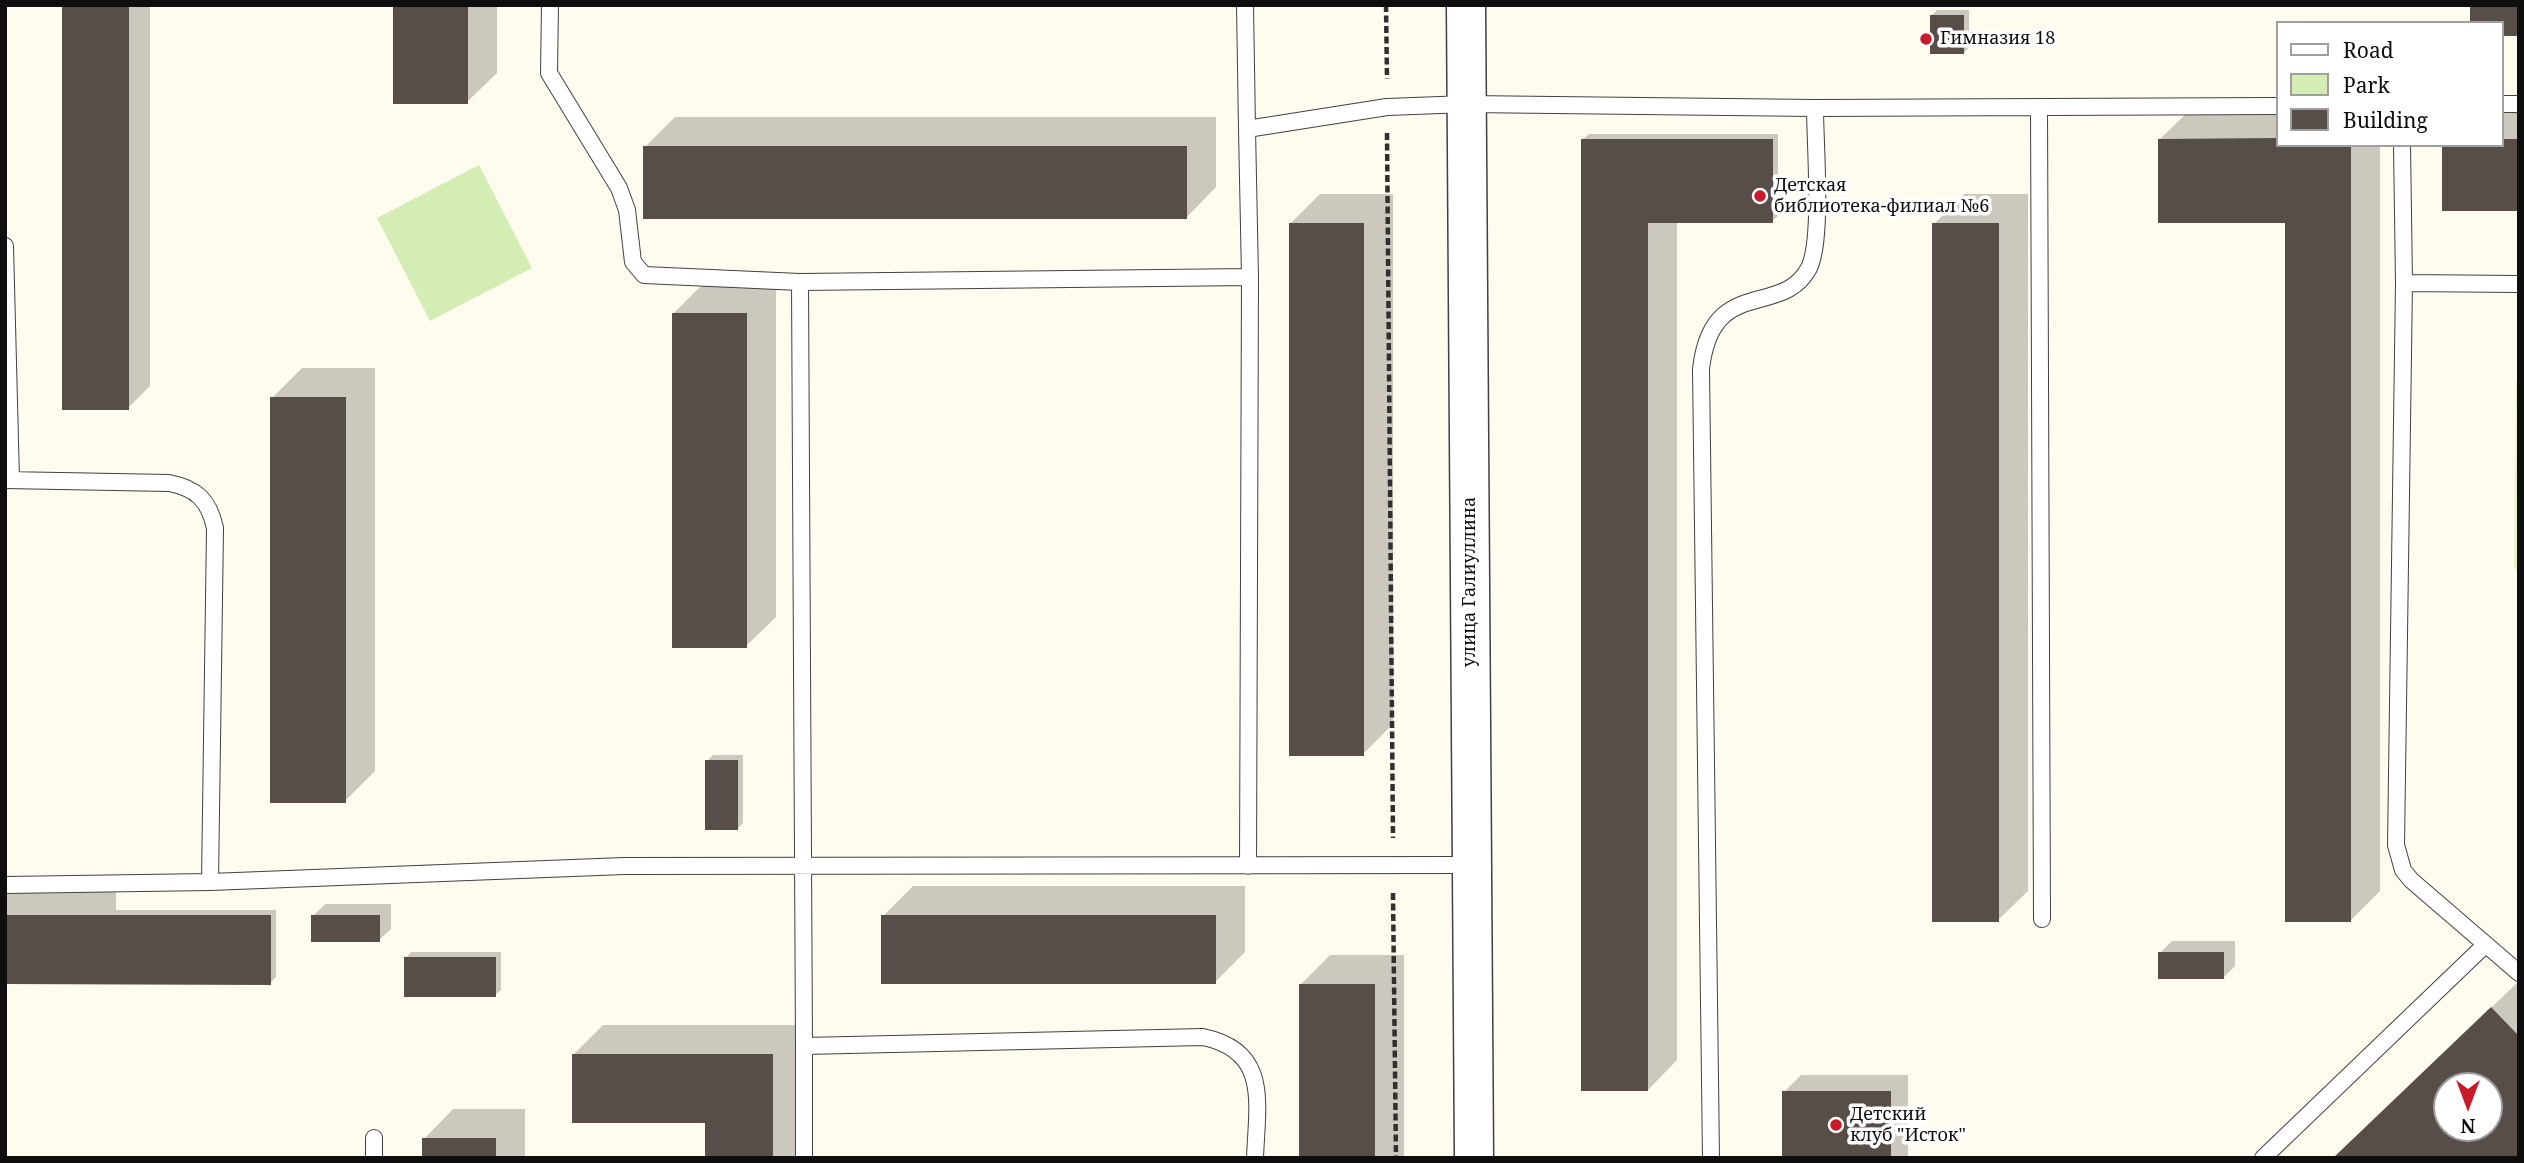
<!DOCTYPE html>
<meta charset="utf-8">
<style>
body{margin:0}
#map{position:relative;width:2524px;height:1163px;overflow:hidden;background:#fffbee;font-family:"Noto Serif",serif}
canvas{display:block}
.frame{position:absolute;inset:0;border:7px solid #0e0e0e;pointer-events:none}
.legend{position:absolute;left:2276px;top:21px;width:228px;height:126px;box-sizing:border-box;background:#fff;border:2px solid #9f9f9f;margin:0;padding:9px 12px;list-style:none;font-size:21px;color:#0e0e0e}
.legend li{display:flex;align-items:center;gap:14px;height:35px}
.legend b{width:35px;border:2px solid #9f9f9f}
.north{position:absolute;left:2433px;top:1072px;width:70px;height:70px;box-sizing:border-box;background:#fff;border:2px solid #9f9f9f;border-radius:50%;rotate:180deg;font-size:19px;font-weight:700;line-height:28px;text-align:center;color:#0e0e0e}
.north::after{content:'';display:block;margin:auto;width:24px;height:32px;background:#ca1a2a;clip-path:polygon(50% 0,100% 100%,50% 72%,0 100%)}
</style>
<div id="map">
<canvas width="2524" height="1163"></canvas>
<div class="frame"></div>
<ul class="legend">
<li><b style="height:9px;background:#fff"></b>Road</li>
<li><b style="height:19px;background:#d4edb4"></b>Park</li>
<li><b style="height:19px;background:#574e49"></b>Building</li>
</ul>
<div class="north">N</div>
</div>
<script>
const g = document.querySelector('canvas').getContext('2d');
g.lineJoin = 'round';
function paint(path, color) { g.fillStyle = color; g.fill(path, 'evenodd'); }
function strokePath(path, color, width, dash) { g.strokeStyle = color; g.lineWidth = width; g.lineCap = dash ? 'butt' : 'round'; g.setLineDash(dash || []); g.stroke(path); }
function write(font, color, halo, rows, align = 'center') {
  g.font = font + ' "Noto Serif",serif'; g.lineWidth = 7; g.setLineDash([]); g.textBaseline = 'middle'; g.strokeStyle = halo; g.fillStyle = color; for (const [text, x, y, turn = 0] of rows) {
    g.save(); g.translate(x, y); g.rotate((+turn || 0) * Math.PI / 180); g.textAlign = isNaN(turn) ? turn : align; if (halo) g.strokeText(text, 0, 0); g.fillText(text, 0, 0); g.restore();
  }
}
paint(new Path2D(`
 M479 165 532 268 430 321 377 218Z`), '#d4edb4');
paint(new Path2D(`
 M2519 376V577L2514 566 2516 380Z`), '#e6f3c7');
paint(new Path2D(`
 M64 5H150V386L128 408Z
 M395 5H497V73L467 102Z
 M2474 5H2519V34L2472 7Z
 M1937 10H1969V47L1964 53 1932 15Z
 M2277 109V145H2380V891L2351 920 2287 221 2160 139 2190 110Z
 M2501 110H2519V209L2501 145Z
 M675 117H1216V187L1187 217 645 147Z
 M1589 134H1778V216L1772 221H1677V1060L1648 1090 1583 139Z
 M1320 194H1393V724L1363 754 1290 224Z
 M1964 194H2028V891L1998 920 1934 224Z
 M703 284H776V617L746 646 673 314Z
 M302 368H375V771L345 801 272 398Z
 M713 755H743V823L738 828 707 761Z
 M5 886H116V910H276V977L270 983 5 982Z
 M913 886H1245V952L1215 982 883 916Z
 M325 904H391V929L379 940 313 916Z
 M2172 941H2235V966L2223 978 2160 953Z
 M411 952H501V990L495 995 406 958Z
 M1330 955H1404V1158H1300V985Z
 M2519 981V1158H2335ZM2447 1086H2489V1128H2447Z
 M603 1025H802V1158H707V1122L574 1054Z
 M1801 1075H1908V1158H1784V1092Z
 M453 1109H525V1158H424V1139Z`), '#0003');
paint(new Path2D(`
 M62 5H129V410H62Z
 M393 5H468V104H393Z
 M2470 6H2519V36H2501V23H2470Z
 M1930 15H1964V54H1930Z
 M2277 138V145H2351V922H2285V223H2158V139Z
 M1581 139H1773V223H1648V1091H1581Z
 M2501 139H2519V211H2442V145H2501Z
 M643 146H1187V219H643Z
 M1289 223H1364V756H1289Z
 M1932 223H1999V922H1932Z
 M672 313H747V648H672Z
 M270 397H346V803H270Z
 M705 760H738V830H705Z
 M5 915H271V985L5 984Z
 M311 915H380V942H311Z
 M881 915H1216V984H881Z
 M2158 952H2224V979H2158Z
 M404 957H496V997H404Z
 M1299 984H1375V1158H1299Z
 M2491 1007 2519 1036V1158H2333ZM2447 1086H2489V1128H2447Z
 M572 1054H773V1158H705V1123H572Z
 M1782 1091H1891V1158H1782Z
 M422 1138H496V1158H422Z`), '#574e49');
const service = new Path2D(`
 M550 5 549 73 619 188 627 210 633 262 644 275 800 282 1250 277
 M1245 5 1247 129
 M2501 104H2519
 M2039 107 2042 919
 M2402 145 2404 283 2396 845 2403 870 2411 880 2519 973
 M5 246 11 480
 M800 282 804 1046 1203 1037C1270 1051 1257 1103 1255 1158
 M2404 283 2519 284
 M5 480 169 483C196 488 209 500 215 528L210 882
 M1248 866 1250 277 1247 129 1387 107 1467 104 1815 108 2277 106
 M5 885 210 882 624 866 1471 865
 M804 1046V1158
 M374 1138V1158
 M1711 1158 1701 369C1712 274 1782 319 1809 268 1823 240 1815 143 1815 108
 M2263 1158 2485 945`);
const tertiary = new Path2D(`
 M1466 5 1474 1158`);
strokePath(service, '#414141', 18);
strokePath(tertiary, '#414141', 41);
strokePath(new Path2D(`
 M1386 5 1387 79
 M1387 133 1393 838
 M1393 893 1396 1158`), '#303030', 4.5, [7, 3.5]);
strokePath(service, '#fff', 16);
strokePath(tertiary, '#fff', 38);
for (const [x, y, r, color] of [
 [1926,39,7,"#ca1a2a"],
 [1760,196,7,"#ca1a2a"],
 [1836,1125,7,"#ca1a2a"]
]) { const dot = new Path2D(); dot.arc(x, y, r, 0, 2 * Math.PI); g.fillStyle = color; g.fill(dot); strokePath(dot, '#fff', 2.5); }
write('18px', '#0e0e0e', '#fff', [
 ["Гимназия 18",1940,39],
 ["Детская",1774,186],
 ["библиотека-филиал №6",1774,207],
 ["Детский",1850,1115],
 ["клуб \"Исток\"",1850,1136]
], 'left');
write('18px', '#0e0e0e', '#fff', [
 ["улица Галиуллина",1470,582,-90]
]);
</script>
